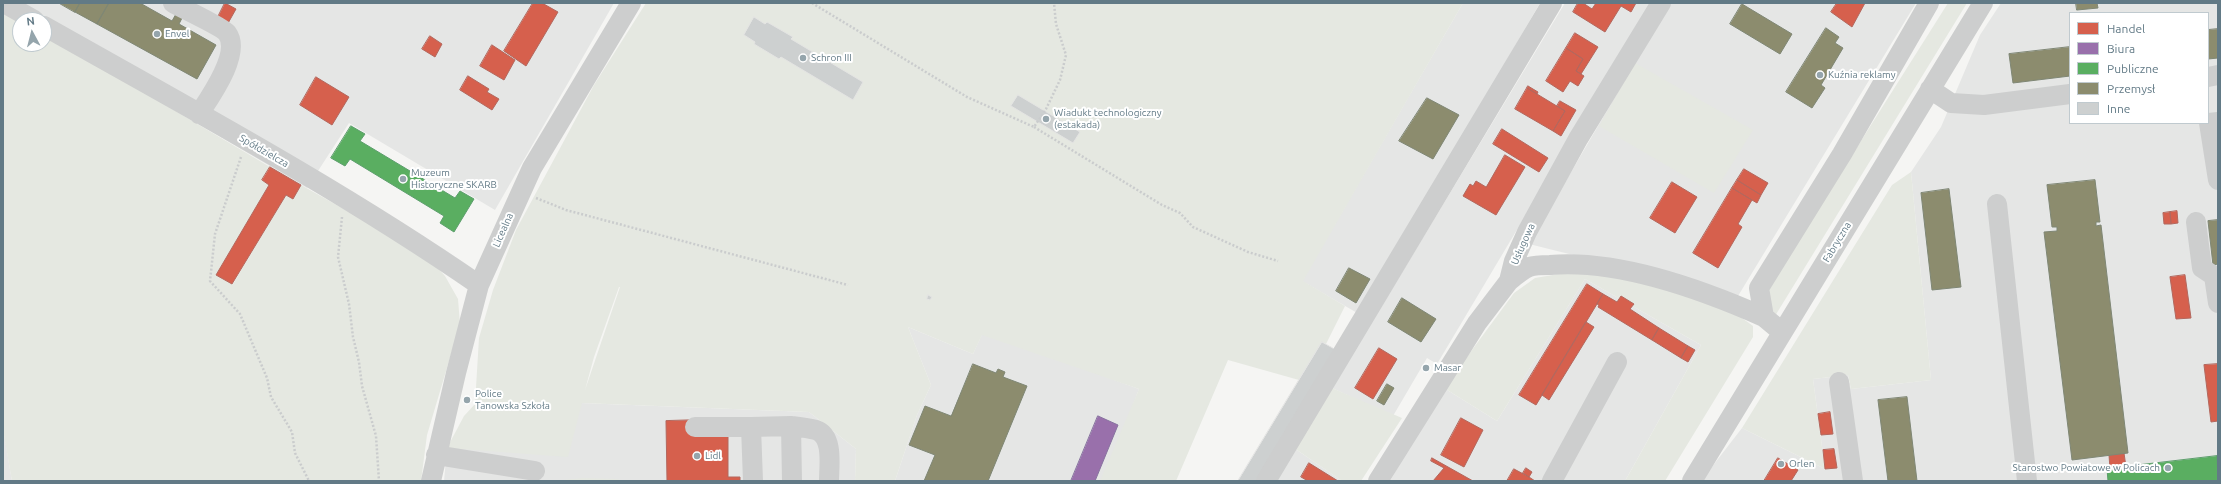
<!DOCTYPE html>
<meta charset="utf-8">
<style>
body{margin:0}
#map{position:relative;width:2221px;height:484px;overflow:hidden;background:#f5f5f3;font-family:Ubuntu,sans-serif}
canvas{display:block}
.frame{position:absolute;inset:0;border:4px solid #627a86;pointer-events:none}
.legend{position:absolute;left:2069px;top:12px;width:140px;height:112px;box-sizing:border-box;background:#fff;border:1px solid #c0cacf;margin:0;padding:5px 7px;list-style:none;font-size:12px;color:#627a86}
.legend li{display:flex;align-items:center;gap:8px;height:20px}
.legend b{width:20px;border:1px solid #c0cacf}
.north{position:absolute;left:12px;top:12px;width:40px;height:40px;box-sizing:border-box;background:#fff;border:1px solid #c0cacf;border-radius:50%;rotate:353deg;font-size:11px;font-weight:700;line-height:16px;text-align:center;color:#627a86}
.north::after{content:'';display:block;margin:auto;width:14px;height:18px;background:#95a5ac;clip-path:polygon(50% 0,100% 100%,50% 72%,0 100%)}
</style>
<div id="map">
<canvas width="2221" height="484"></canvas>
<div class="frame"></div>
<ul class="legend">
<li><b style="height:11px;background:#d6604d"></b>Handel</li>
<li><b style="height:11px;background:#9970ab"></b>Biura</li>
<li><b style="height:11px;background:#5aae61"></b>Publiczne</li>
<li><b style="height:11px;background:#8c8c6e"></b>Przemysł</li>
<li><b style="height:11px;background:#cdd0d0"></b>Inne</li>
</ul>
<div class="north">N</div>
</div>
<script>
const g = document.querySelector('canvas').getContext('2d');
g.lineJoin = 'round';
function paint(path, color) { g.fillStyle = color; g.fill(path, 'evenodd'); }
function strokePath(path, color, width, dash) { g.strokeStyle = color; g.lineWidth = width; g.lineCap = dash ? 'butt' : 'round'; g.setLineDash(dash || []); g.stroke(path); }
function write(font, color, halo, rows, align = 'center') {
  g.font = font + ' Ubuntu,sans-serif'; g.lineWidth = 4; g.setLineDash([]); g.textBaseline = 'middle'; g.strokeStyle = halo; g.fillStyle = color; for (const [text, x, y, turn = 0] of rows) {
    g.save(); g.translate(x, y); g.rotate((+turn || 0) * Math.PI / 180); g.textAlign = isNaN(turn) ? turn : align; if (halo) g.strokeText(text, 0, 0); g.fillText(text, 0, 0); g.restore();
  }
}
paint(new Path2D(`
 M3 3H614L495 210 349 123 307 188 44 33Z
 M1463 3H1540L1359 314 1302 281Z
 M1565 3H1652L1437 364 1427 358 1393 416 1332 388Z
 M1670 3H1916L1738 296 1529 244Z
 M2001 3H2218V481H1701L1742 428 1825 469 1813 379 1848 375 1851 389 1931 380 1911 172 1941 127 1980 35ZM2070 13H2208V123H2070Z
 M1585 279 1701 345 1625 481H1390L1444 388 1497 421Z
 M908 327 973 354 983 332 1139 389 1104 481H895L917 415 931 385Z
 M581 403 809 412 856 449 855 481H444L447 448Z
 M3 430 5 439 12 481H3Z
 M1294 448 1342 481H1275Z`), '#e5e6e5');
paint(new Path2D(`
 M646 3H1463L1303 281 1345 306 1326 344 1322 342 1299 380 1228 360 1176 481H1100L1139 389 982 335 973 354 908 327 931 385 917 415 895 481H855L856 449 809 412 582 403 568 457 447 448 464 416 475 404 479 338 493 290 516 230 594 85ZM619 287H620L585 390 594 357Z
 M1948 3H1967L1775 316 1765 293Z
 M3 9 20 20V44H44V33L270 167 262 180 269 185 216 275 233 284 286 195 293 199 301 185 426 255 445 276 458 299 460 324 427 435 421 481H12L3 430Z
 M1635 63 1753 130 1714 193 1599 126Z
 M1911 172 1931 380 1851 389 1848 375 1813 379 1825 469 1742 428 1892 185Z
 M1588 269 1670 289 1731 310 1753 326V337L1665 481H1625L1701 345 1585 279 1497 421 1444 388 1514 293 1535 278Z
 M1332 388 1402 418 1361 481H1342L1294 448Z
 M583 478 617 479 623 481H553Z`), '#e5e8e1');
const shops = new Path2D(`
 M225 3 236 9 227 25 217 19Z
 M533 3H542L558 12 526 66 504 51Z
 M1578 3H1583L1592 9 1596 3H1636L1631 12 1621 6 1605 32 1573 12Z
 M1837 3H1865L1852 27 1831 12Z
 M1575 33 1598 47 1581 74 1576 71 1583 59 1566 48Z
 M430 36 442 44 435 57 422 49Z
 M492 45 515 60 504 80 480 66Z
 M1566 48 1583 59 1576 71 1584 76 1578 86 1570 81 1563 92 1546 81Z
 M468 76 489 89 487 92 499 99 492 110 460 90Z
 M316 77 349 97 332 125 300 105Z
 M1528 86 1538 92 1537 94 1527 88Z
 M1527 88 1565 111 1553 131 1515 109Z
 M1560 101 1576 110 1561 136 1553 131 1565 111 1557 106Z
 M1502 129 1548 158 1539 172 1493 144Z
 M1505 155 1525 167 1496 215 1463 196 1470 184 1473 186 1476 181 1486 187Z
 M270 167 301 185 293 199 286 195 232 284 216 275 269 185 262 180Z
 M1744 169 1768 183 1761 195 1737 180Z
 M1737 180 1761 195 1757 203 1732 188Z
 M1672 182 1697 197 1675 233 1650 218Z
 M1732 188 1752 200 1738 224 1742 227 1718 268 1693 253Z
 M2177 211 2178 223 2171 224 2170 212Z
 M2170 212 2171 224H2164L2163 213Z
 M2185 275 2191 318 2176 319 2170 277Z
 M1587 284 1603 294 1536 405 1519 395Z
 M1603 294 1617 302 1621 296 1634 304 1630 309 1659 328 1652 340 1598 307 1599 305 1597 304Z
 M1586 322 1594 327 1549 400 1542 395Z
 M1659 328 1688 346 1681 358 1652 340Z
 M1688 346 1695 350 1688 362 1681 358Z
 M1379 348 1397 359 1373 399 1355 388Z
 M2218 364V421L2211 422 2204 365Z
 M1830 412 1833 434 1821 435 1818 414Z
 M1461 418 1483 430 1464 467 1441 455Z
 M692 420 728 434V477H740V481H667L666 421Z
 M1834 449 1837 468 1825 469 1823 450Z
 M2124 453 2126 467 2110 469 2109 455Z
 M1432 458 1473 481H1433L1444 468 1431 461Z
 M1778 458 1798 470 1791 481H1764Z
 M1309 463 1338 481H1308L1301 477Z
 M1526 468 1532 472 1529 477 1523 473Z
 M1514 469 1529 477 1535 481H1507Z`);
paint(shops, '#d6604d');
strokePath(shops, '#b3685e', 1);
const offices = new Path2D(`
 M1098 416 1118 425 1095 481H1071Z`);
paint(offices, '#9970ab');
strokePath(offices, '#8873a0', 1);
const public = new Path2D(`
 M351 126 365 134 360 141 455 198 460 191 474 199 454 232 440 223 444 216 350 159 345 166 331 158Z
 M2217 456 2218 481H2108L2107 469Z`);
paint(public, '#5aae61');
strokePath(public, '#5c9e6c', 1);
const industry = new Path2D(`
 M59 3H80L75 12Z
 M80 3H109L97 24 75 12Z
 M109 3H140L172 21 176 14 182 18 179 24 216 45 197 79 97 24Z
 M2076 3H2097L2098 8 2077 10Z
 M1742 4 1792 34 1780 54 1730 24Z
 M1826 28 1839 37 1835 43 1843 48 1821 85 1825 88 1812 108 1786 92Z
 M2218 29V58L2208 59V30Z
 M2070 47V76L2013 83 2009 54Z
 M1427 98 1459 115 1433 159 1399 141Z
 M2095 180 2100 222H2096V226L2101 225 2128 453 2072 460 2044 232 2057 231V227H2052L2047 185Z
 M1949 189 1961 287 1932 290 1921 193Z
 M2218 220V264L2213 265 2208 221Z
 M1349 268 1370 279 1356 303 1336 291Z
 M1402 298 1436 319 1421 342 1388 322Z
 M973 364 996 373 998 369 1005 372 1003 377 1027 386 988 481H924L935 455 909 445 925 406 951 416Z
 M1387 384 1394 388 1384 405 1377 401Z
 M1907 397 1917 481H1888L1878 400Z`);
paint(industry, '#8c8c6e');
strokePath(industry, '#7f8775', 1);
const building = new Path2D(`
 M754 17 765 24 767 22 793 37 791 39 863 82 853 100 781 57 779 59 754 44 755 42 744 35Z
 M1018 95 1080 132 1073 143 1011 106Z
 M928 295 932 297 930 300 927 299Z
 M1322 342 1338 351 1261 481H1238Z`);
paint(building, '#cdd0d0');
strokePath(building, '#e4e4e3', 1);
strokePath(new Path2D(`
 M812 3 967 97 1034 127 1046 109 1060 80 1066 55 1056 24 1054 3
 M1034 127 1162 205 1180 213 1193 227 1248 252 1278 261
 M241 157 215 234 210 281 240 314 267 378 271 397 292 432 295 453 309 481
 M536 198 566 210 848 285
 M342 217 338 257 349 304 353 337 359 362 362 386 376 436 379 481`), '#cacccd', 2.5, [2, 2]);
strokePath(new Path2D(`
 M4 3 34 20
 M173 3C183 9 221 26 227 33 242 53 210 97 199 114
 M44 26C191 109 340 189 479 285
 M2208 77 2218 75
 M1930 89 1951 103 1984 105 2070 94
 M2218 122 2209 123 2218 180
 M1997 204 2027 481
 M2196 222 2202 268 2214 276 2218 303
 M1509 281C1515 276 1522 270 1529 267 1535 265 1544 265 1550 265 1618 259 1703 290 1764 317
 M1782 332 1764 317 1759 288 1842 154 1929 3
 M1839 382 1853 481
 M791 426C799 427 808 428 816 430 834 436 829 466 829 481
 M695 427H751L753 481
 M751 427 791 426 792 481
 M436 455 535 471
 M431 481 456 373 479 285 532 168 631 3
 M1266 481 1552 3
 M1378 481 1477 323 1509 281 1514 261 1527 232 1578 139 1661 3
 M1552 481 1617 362
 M1692 481 1983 3`), '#cdcece', 20);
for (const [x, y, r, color] of [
 [157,34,4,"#95a5ac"],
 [803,58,4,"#95a5ac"],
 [1820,75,4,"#95a5ac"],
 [1046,119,4,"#95a5ac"],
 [403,179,4,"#95a5ac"],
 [1426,368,4,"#95a5ac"],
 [467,400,4,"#95a5ac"],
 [697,456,4,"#95a5ac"],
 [1781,464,4,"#95a5ac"],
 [2168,468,4,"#95a5ac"]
]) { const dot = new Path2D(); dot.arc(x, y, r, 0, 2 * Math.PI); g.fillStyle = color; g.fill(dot); strokePath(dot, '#fff', 1.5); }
write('10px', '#627a86', '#fff', [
 ["Envel",165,34],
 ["Schron III",811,58],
 ["Kuźnia reklamy",1828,75],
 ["Wiadukt technologiczny",1054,113],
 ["(estakada)",1054,125],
 ["Muzeum",411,173],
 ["Historyczne SKARB",411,185],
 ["Masar",1434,368],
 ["Police",475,394],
 ["Tanowska Szkoła",475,406],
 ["Lidl",705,456],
 ["Orlen",1789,464],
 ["Starostwo Powiatowe w Policach",2160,468,"right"]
], 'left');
write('10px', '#627a86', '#fff', [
 ["Spółdzielcza",264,151,30],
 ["Licealna",503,230,-66],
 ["Fabryczna",1837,242,-59],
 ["Usługowa",1523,244,-66]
]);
</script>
